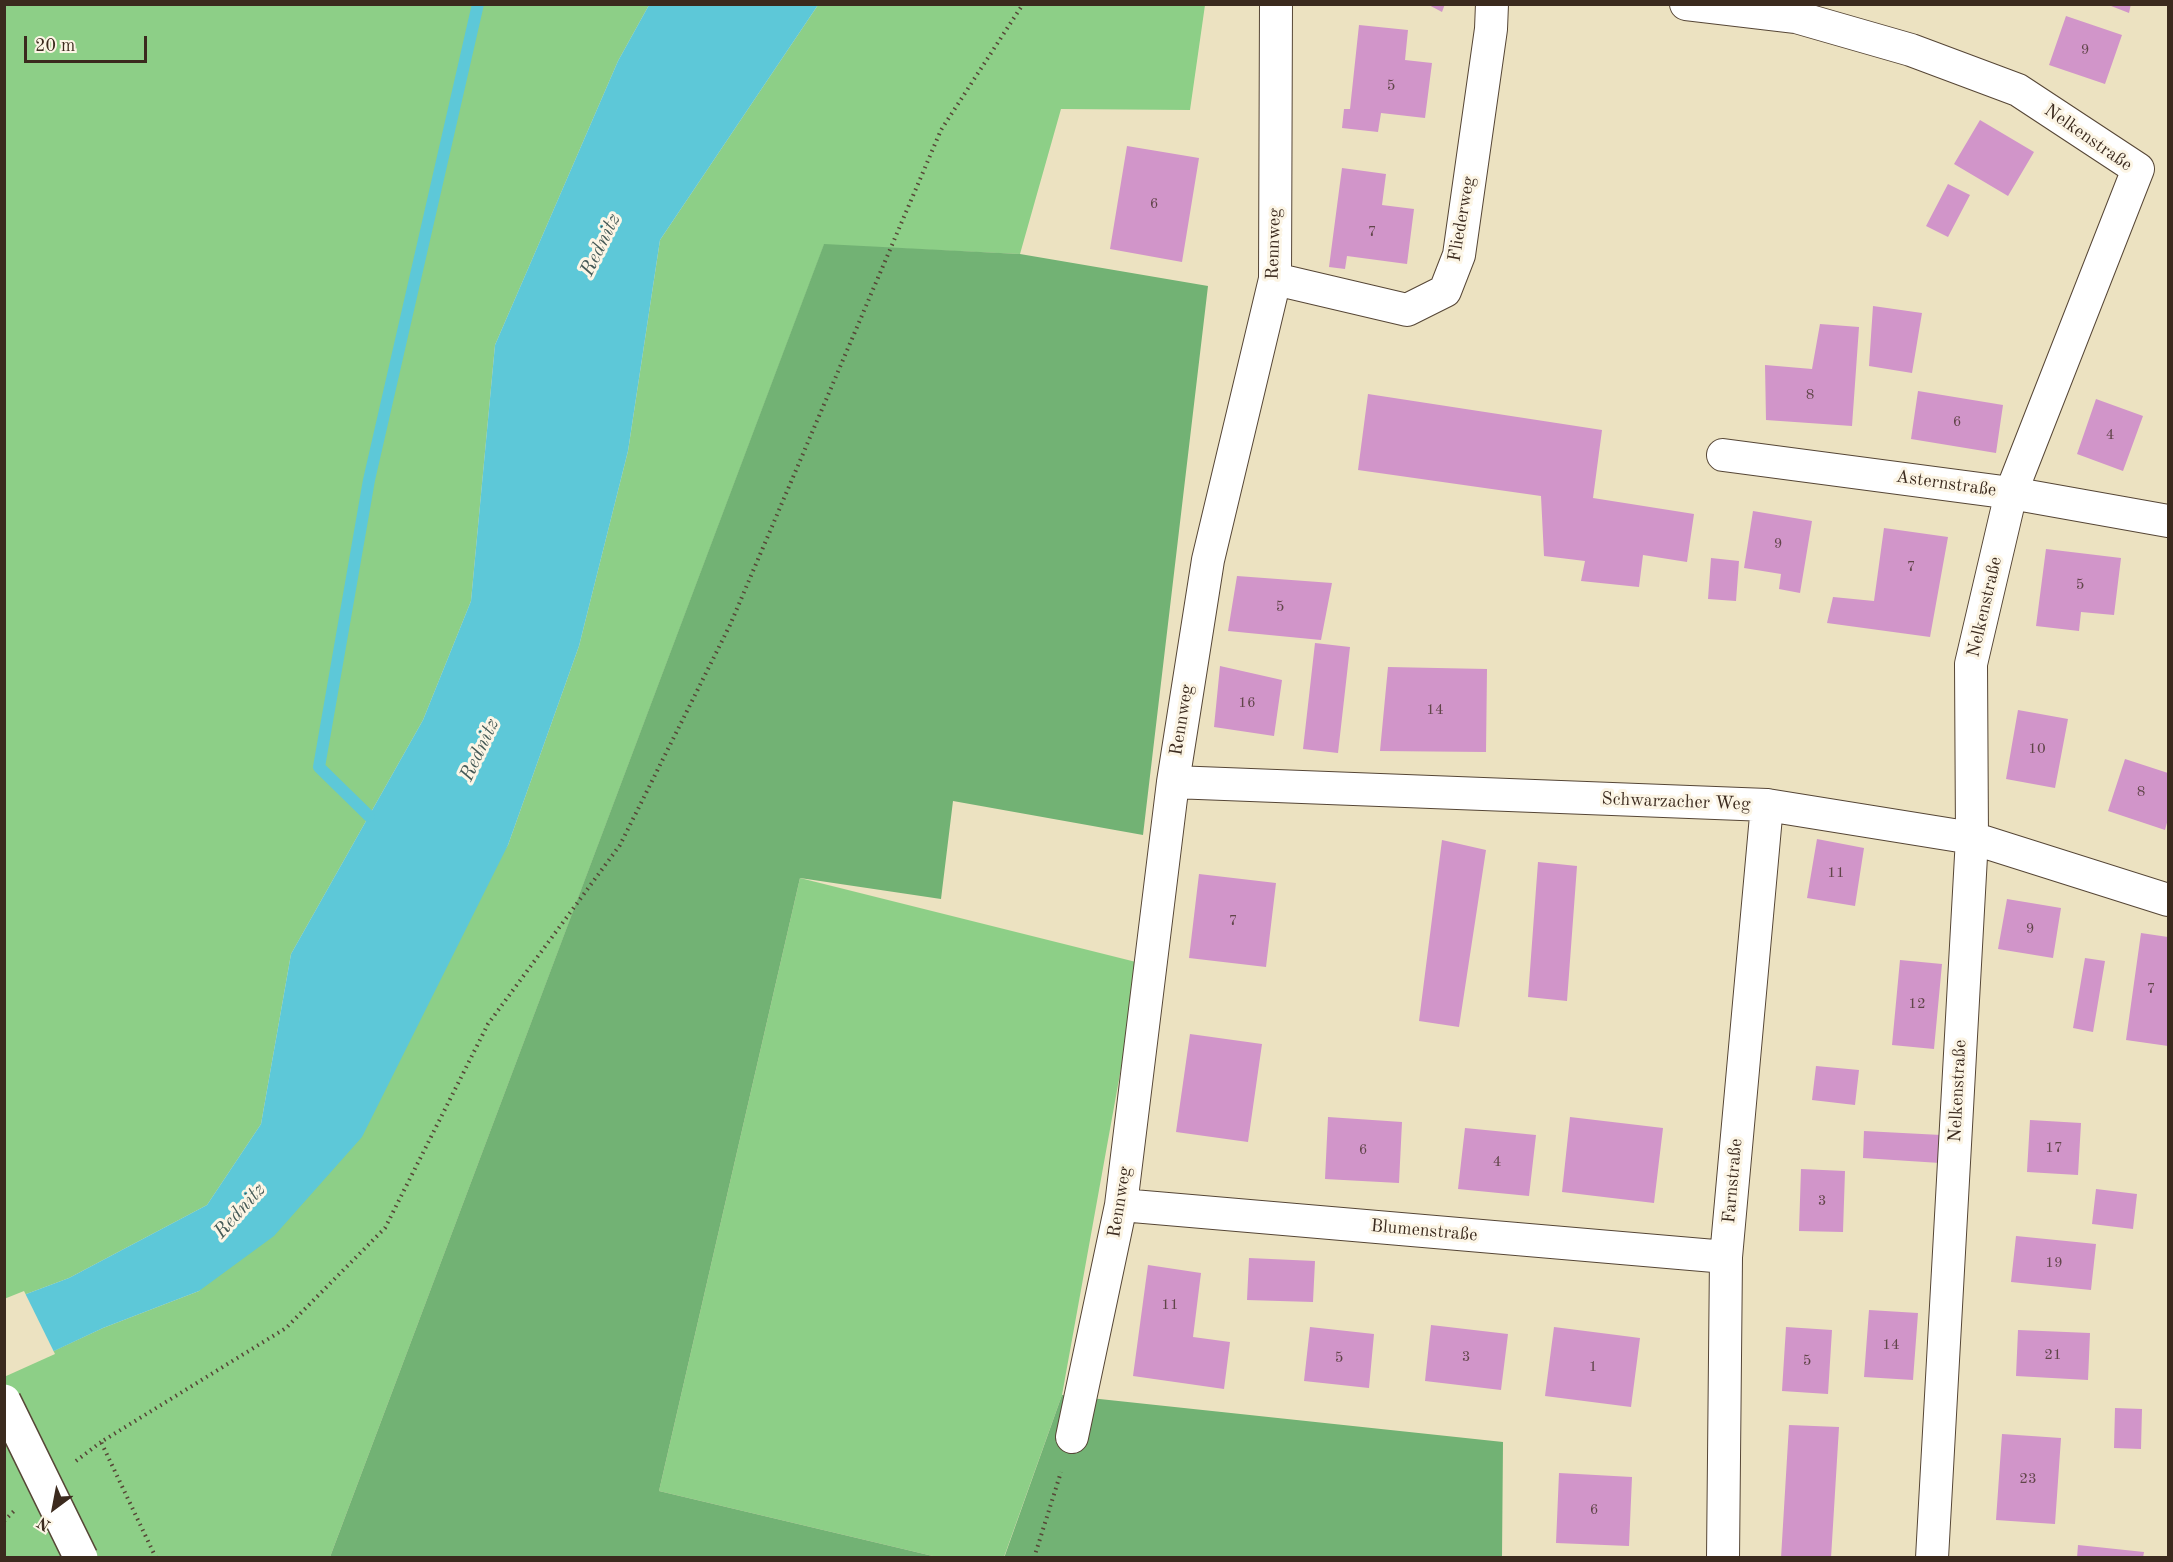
<!DOCTYPE html>
<meta charset="utf-8">
<style>
body{margin:0}
#map{position:relative;width:2173px;height:1562px;overflow:hidden;background:#ece2c1;font-family:"Old Standard TT",serif}
canvas{display:block}
.frame{position:absolute;inset:0;border:6px solid #3b2a1e;pointer-events:none}
.north{position:absolute;left:24px;top:1478px;width:60px;height:60px;-webkit-text-stroke:4px #fcf5e5;paint-order:stroke;rotate:212deg;font-size:16px;font-weight:700;line-height:24px;text-align:center;color:#3b2a1e}
.north::after{content:'';display:block;margin:auto;width:21px;height:27px;background:#3b2a1e;clip-path:polygon(50% 0,100% 100%,50% 72%,0 100%)}
.scale{position:absolute;left:24px;top:36px;width:123px;height:27px;box-sizing:border-box;border:3px solid #3b2a1e;border-top:0;padding-left:8px;font-size:18px;line-height:21px;white-space:nowrap;color:#3b2a1e;-webkit-text-stroke:4px #fcf5e5;paint-order:stroke}
</style>
<div id="map">
<canvas width="2173" height="1562"></canvas>
<div class="frame"></div>
<div class="north">N</div>
<div class="scale">20 m</div>
</div>
<script>
const g = document.querySelector('canvas').getContext('2d');
g.lineJoin = 'round';
function paint(path, color) { g.fillStyle = color; g.fill(path, 'evenodd'); }
function strokePath(path, color, width, dash) { g.strokeStyle = color; g.lineWidth = width; g.lineCap = dash ? 'butt' : 'round'; g.setLineDash(dash || []); g.stroke(path); }
function write(font, color, halo, rows, align = 'center') {
  g.font = font + ' "Old Standard TT",serif'; g.lineWidth = 6; g.setLineDash([]); g.textBaseline = 'middle'; g.strokeStyle = halo; g.fillStyle = color; for (const [text, x, y, turn = 0] of rows) {
    g.save(); g.translate(x, y); g.rotate((+turn || 0) * Math.PI / 180); g.textAlign = isNaN(turn) ? turn : align; if (halo) g.strokeText(text, 0, 0); g.fillText(text, 0, 0); g.restore();
  }
}
paint(new Path2D(`
 M5 5H649L618 61 495 345 471 601 423 720 291 954 261 1124 207 1205 69 1278 5 1302Z
 M818 5H1205L1190 110 1061 109 1020 254 824 245 330 1557H5L4 1374 103 1328 199 1291 508 845 579 646 628 451 660 240Z
 M800 878 1140 963 1062 1395 1004 1557H937L659 1491Z`), '#8dcf87');
paint(new Path2D(`
 M824 244 1020 254 1208 286 1143 835 953 801 941 899 800 878 659 1491 937 1557H330Z
 M1062 1395 1503 1442 1502 1557 1004 1558Z`), '#72b274');
paint(new Path2D(`
 M649 5H818L660 240 628 451 579 646 508 845 362 1137 274 1236 199 1291 103 1328 5 1374V1302L69 1278 207 1205 261 1124 291 954 423 720 471 601 495 345 618 61Z`), '#5dc8d8');
paint(new Path2D(`
 M24 1291 55 1354 4 1377V1299Z`), '#ece2c1');
strokePath(new Path2D(`
 M369 816 319 767 369 480 478 4`), '#5dc8d8', 12);
paint(new Path2D(`
 M1427 4H1445L1442 12Z
 M2106 4H2131L2129 13Z
 M2066 16 2122 35 2105 84 2049 65Z
 M1359 25 1408 30 1405 60 1432 63 1425 118 1381 113 1378 132 1342 128 1344 109H1350Z
 M1980 120 2034 152 2008 196 1954 164Z
 M1127 146 1199 158 1182 262 1110 249Z
 M1342 168 1386 174 1382 205 1414 209 1407 264 1347 256 1345 269 1329 267Z
 M1948 184 1970 195 1948 237 1926 226Z
 M1873 306 1922 313 1912 373 1869 366Z
 M1820 324 1859 327 1852 426 1766 420 1765 365 1812 369Z
 M1918 391 2003 405 1996 453 1911 439Z
 M1368 394 1602 430 1593 498 1694 514 1687 562 1643 555 1639 587 1581 581 1585 561 1544 556 1541 496 1358 470Z
 M2096 399 2143 416 2123 471 2077 454Z
 M1753 511 1812 521 1800 593 1779 589 1781 574 1744 568Z
 M1884 528 1948 537 1930 637 1827 623 1833 597 1874 601Z
 M2046 549 2121 558 2114 615 2081 612 2079 631 2036 626Z
 M1711 558 1739 561 1736 601 1708 599Z
 M1237 576 1332 583 1321 640 1228 631Z
 M1315 643 1350 647 1338 753 1303 749Z
 M1220 666 1282 680 1274 736 1214 727Z
 M1388 667 1487 669 1486 752 1380 751Z
 M2018 710 2068 719 2055 788 2006 779Z
 M2125 759 2168 773V819L2165 830 2108 811Z
 M1817 839 1864 848 1855 906 1807 898Z
 M1442 840 1486 850 1459 1027 1419 1021Z
 M1538 862 1577 866 1567 1001 1528 997Z
 M1199 874 1276 883 1266 967 1189 958Z
 M2007 899 2061 908 2053 958 1998 949Z
 M2141 933 2168 937V1046L2126 1040Z
 M2085 958 2105 961 2093 1032 2073 1028Z
 M1900 960 1942 964 1934 1049 1892 1045Z
 M1190 1034 1262 1044 1248 1142 1176 1132Z
 M1816 1066 1859 1070 1855 1105 1812 1100Z
 M1328 1117 1402 1122 1399 1183 1325 1179Z
 M1570 1117 1663 1128 1654 1203 1562 1192Z
 M2030 1120 2081 1123 2078 1175 2027 1172Z
 M1465 1128 1536 1135 1529 1196 1458 1189Z
 M1864 1131 1941 1135 1940 1163 1863 1158Z
 M1801 1169 1845 1171 1843 1232 1799 1231Z
 M2096 1189 2137 1194 2133 1229 2092 1224Z
 M2016 1236 2096 1244 2091 1290 2011 1282Z
 M1249 1258 1315 1261 1313 1302 1247 1300Z
 M1148 1265 1201 1273 1193 1337 1230 1342 1224 1389 1133 1376Z
 M1869 1310 1918 1313 1913 1380 1864 1377Z
 M1431 1325 1508 1334 1501 1390 1425 1381Z
 M1310 1327 1374 1334 1369 1388 1304 1381Z
 M1554 1327 1640 1338 1631 1407 1545 1396Z
 M1786 1327 1832 1330 1828 1394 1782 1391Z
 M2018 1330 2090 1333 2088 1380 2016 1376Z
 M2115 1408 2142 1409 2141 1449 2114 1448Z
 M1789 1425 1839 1427 1831 1558H1781Z
 M2002 1434 2061 1438 2055 1524 1996 1520Z
 M1559 1473 1632 1477 1629 1546 1556 1543Z
 M2078 1545 2144 1552 2143 1558H2077Z`), '#d195c9');
const street = new Path2D(`
 M1686 4 1796 17 1911 50 2018 90 2138 169 2011 493 1971 664 1972 838 1932 1558
 M1275 279 1407 310 1445 291 1459 255 1491 29 1492 4
 M1723 455 2011 493 2168 521
 M1173 782 1767 805 1972 838 2168 900
 M1121 1205 1726 1257
 M1072 1437 1121 1205 1173 782 1208 560 1275 279 1276 4
 M1723 1558 1726 1257 1767 805`);
strokePath(street, '#564636', 34);
strokePath(new Path2D(`
 M76 1461 101 1442
 M4 1521 16 1509
 M156 1558 101 1442 286 1328 385 1228 488 1024 620 845 730 625 941 130 1023 4
 M1034 1558 1061 1472`), '#564636', 4, [1.5, 4.5]);
strokePath(street, '#fff', 32);
const highwayBridge = new Path2D(`
 M4 1401 81 1558`);
strokePath(highwayBridge, '#564636', 36, []);
strokePath(highwayBridge, '#fff', 33);
write('15px', '#604549', null, [
 ["9",2085,50],
 ["5",1391,86],
 ["6",1154,204],
 ["7",1372,232],
 ["8",1810,395],
 ["6",1957,422],
 ["4",2110,435],
 ["9",1778,544],
 ["7",1911,567],
 ["5",2080,585],
 ["5",1280,607],
 ["16",1247,703],
 ["14",1435,710],
 ["10",2037,749],
 ["8",2141,792],
 ["11",1836,873],
 ["7",1233,921],
 ["9",2030,929],
 ["7",2151,989],
 ["12",1917,1004],
 ["17",2054,1148],
 ["6",1363,1150],
 ["4",1497,1162],
 ["3",1822,1201],
 ["19",2054,1263],
 ["11",1170,1305],
 ["14",1891,1345],
 ["21",2053,1355],
 ["3",1466,1357],
 ["5",1339,1358],
 ["5",1807,1361],
 ["1",1593,1367],
 ["23",2028,1479],
 ["6",1594,1510]
]);
write('18px', '#3b2a1e', '#fcf5e5', [
 ["Nelkenstraße",2088,138,35],
 ["Fliederweg",1462,219,-80],
 ["Rennweg",1274,244,-88],
 ["Asternstraße",1946,484,8],
 ["Nelkenstraße",1985,607,-77],
 ["Rennweg",1182,720,-81],
 ["Schwarzacher Weg",1676,802,2],
 ["Nelkenstraße",1958,1091,-87],
 ["Farnstraße",1733,1181,-85],
 ["Rennweg",1120,1202,-81],
 ["Blumenstraße",1424,1231,5]
]);
write('italic 20px', '#455956', '#fcf5e5', [
 ["Rednitz",601,245,-64],
 ["Rednitz",480,750,-65],
 ["Rednitz",240,1211,-48]
]);
</script>
